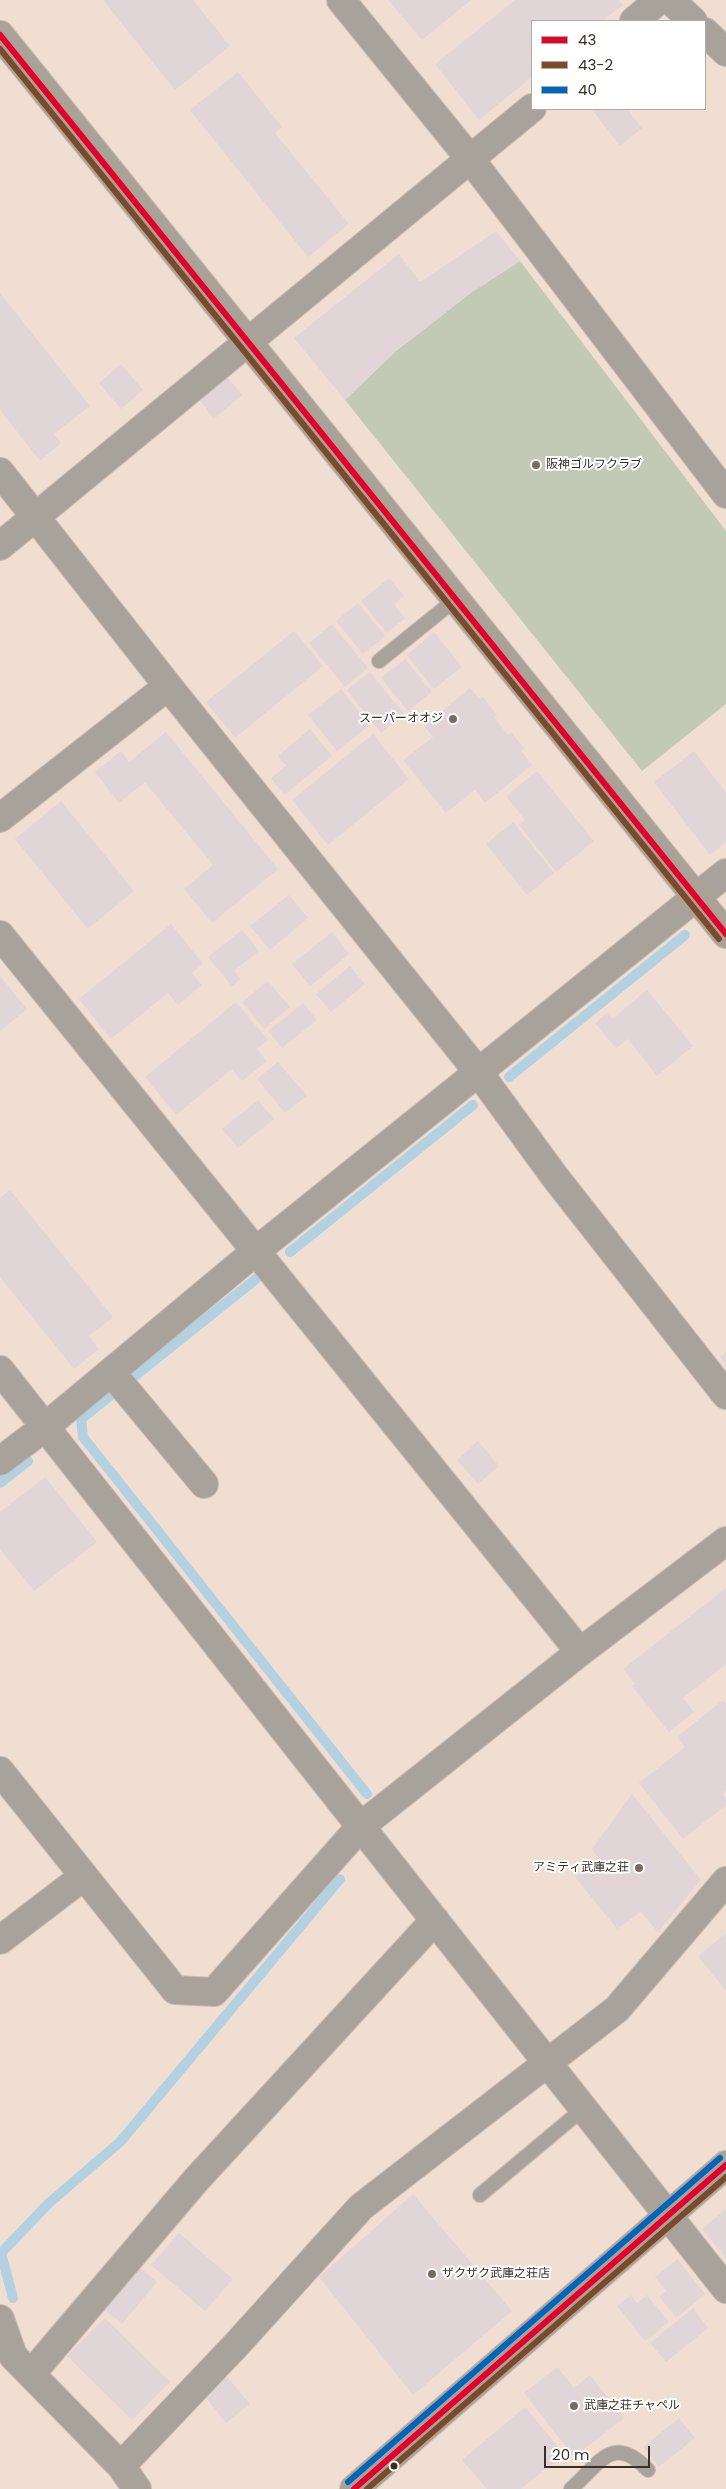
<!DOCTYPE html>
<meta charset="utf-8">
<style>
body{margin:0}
#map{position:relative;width:726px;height:2489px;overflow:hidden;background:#f1ded2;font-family:Poppins,sans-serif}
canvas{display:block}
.legend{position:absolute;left:531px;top:20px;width:175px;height:90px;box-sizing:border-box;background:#fff;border:1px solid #b0aba7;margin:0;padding:6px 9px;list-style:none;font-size:15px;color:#3a2d24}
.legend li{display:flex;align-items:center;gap:10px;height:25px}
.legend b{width:25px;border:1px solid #b0aba7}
.scale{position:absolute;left:544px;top:2446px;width:106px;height:22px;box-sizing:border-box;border:2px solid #3a2d24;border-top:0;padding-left:6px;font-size:15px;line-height:18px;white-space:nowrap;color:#3a2d24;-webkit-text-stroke:4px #fff;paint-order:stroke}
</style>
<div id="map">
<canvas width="726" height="2489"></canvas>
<ul class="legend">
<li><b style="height:6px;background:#e4002b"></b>43</li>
<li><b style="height:6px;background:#7a4b2a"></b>43-2</li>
<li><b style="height:6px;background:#0065bd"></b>40</li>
</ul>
<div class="scale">20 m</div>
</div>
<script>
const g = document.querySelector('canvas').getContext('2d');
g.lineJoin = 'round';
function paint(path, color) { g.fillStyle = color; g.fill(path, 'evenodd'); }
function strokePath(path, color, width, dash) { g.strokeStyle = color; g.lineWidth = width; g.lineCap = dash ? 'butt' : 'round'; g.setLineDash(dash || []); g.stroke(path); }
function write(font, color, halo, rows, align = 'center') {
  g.font = font + ' Poppins,"Noto Sans JP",sans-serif'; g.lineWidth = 4; g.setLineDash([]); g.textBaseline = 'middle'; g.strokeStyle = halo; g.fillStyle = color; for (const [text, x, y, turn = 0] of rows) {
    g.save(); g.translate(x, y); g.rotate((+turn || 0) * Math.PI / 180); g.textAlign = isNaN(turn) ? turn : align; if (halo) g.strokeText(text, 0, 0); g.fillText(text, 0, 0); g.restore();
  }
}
paint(new Path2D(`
 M520 261 726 531V704L642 771 345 400 396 351 472 292Z`), '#c2cab5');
strokePath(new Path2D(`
 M509 1077 685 935
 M290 1252 473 1105
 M256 1279 81 1419 83 1437 367 1794
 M0 1483 28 1461
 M13 2298 1 2253 49 2203 120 2142 340 1879`), '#b3d1e1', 10);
paint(new Path2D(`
 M103 0H193L230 46 175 90Z
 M388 0H471L422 40Z
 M515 0H619L623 5 602 21H532V77L479 120 435 64Z
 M238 72 282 127 275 133 349 224 308 257 190 110Z
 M596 109H627L642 128 620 146 593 111Z
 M496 231 520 261 472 292 396 351 345 400 294 338 399 254 420 282Z
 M0 293 90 406 54 434 61 443 40 461 0 410Z
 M121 364 143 390 121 409 99 383Z
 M225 374 242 395 214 419 197 397Z
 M389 578 404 596 394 604 405 618 387 633 361 601Z
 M358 603 385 636 363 654 336 621Z
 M332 624 368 668 345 687 309 643Z
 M294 631 323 666 235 738 206 702Z
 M434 632 462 667 434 689 407 655Z
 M405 659 432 692 408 711 381 678Z
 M370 672 404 714 381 733 347 690Z
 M470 688 480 699 483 697 497 715 494 717 508 735 511 732 524 748 521 751 532 765 485 803 475 790 446 813 403 760 433 737 424 726Z
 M341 689 370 725 337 751 308 715Z
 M310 729 332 756 284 795 271 778 286 766 278 756Z
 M166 732 278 869 212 923 184 889 213 865 145 782 119 803 95 772 121 751 129 762Z
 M373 734 409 779 328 845 292 800Z
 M694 751 726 793V842L710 855 654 782Z
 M537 771 594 841 556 872 519 825 525 820 506 796Z
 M61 801 134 891 88 929 15 839Z
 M513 822 554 873 527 895 486 844Z
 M289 895 308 918 270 950 250 926Z
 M171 924 203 964 192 973 202 985 178 1005 168 993 111 1039 79 999Z
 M242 930 259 951 234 971 241 979 232 986 208 957Z
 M332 932 349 954 310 986 292 964Z
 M350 966 365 984 331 1012 316 994Z
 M0 976 27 1009 0 1031Z
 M268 981 290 1007 264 1029 242 1002Z
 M647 990 693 1046 657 1076 628 1039 616 1048 595 1023 607 1013 612 1019Z
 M236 1002 268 1040 257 1049 267 1061 242 1081 232 1069 176 1115 145 1077Z
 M303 1003 317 1020 282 1048 268 1031Z
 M278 1062 307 1096 285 1113 257 1079Z
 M258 1100 274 1119 238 1148 222 1129Z
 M10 1190 113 1317 89 1336 99 1349 74 1369 0 1277V1198Z
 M726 1352V1364L720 1357Z
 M478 1441 499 1466 478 1484 457 1460Z
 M45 1477 97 1542 34 1591 0 1549V1512Z
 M726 1588V1664L683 1698 694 1712 669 1732 632 1686 635 1684 623 1669Z
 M723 1700 726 1704V1791L722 1794 726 1798V1805L683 1839 639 1783 685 1747 677 1737Z
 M632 1794 701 1880 658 1932 641 1912 617 1929 575 1877 598 1858 592 1849Z
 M726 1933V1991L698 1956Z
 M413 2194 512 2311 413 2395 319 2277Z
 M726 2209V2258L702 2229Z
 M179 2233 233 2279 205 2311 151 2265Z
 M677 2259 705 2294 676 2318 659 2296 666 2291 655 2277Z
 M141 2268 157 2282 122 2324 105 2310Z
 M631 2295 637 2303 647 2295 669 2322 645 2341 617 2306Z
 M693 2308 708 2328 666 2362 650 2343Z
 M105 2318 170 2382 132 2420 67 2356Z
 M557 2367 574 2388 590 2375 624 2418 574 2457 524 2393Z
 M227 2377 250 2404 226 2423 204 2395Z
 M525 2407 564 2454 521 2489H487L462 2460Z
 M679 2418 695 2438 659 2467 643 2447Z`), '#e1d5d8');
const lane = new Path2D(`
 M379 661 456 599
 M480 2195 584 2108
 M571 2489C600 2463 613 2433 648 2470`);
const street = new Path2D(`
 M341 0 471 160 726 494
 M670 0 693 21
 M634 21 659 0
 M705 32 726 52
 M0 472 168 686 479 1073 555 1177 726 1395
 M0 546 532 108
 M0 818 168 686
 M0 935 580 1652
 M0 1370 726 2289
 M111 1372 204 1484
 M0 1461 45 1427 256 1251 726 873
 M0 1771 175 1990 214 1992 361 1826 580 1652 726 1541
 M0 1940 84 1876
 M0 2319 13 2356 121 2466 137 2489
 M31 2374 196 2180 435 1920
 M121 2466 237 2344 361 2207 617 2009 726 1881`);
const secondary = new Path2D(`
 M0 35 726 934
 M354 2489 726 2165`);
strokePath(lane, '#cabbb2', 16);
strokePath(street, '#cabbb2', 30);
strokePath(secondary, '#cabbb2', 30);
strokePath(lane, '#a8a29b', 14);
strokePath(street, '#a8a29b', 28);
strokePath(secondary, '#aaa197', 28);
strokePath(new Path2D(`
 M0 35 726 934
 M354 2489 726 2165`), '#e4002b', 6);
strokePath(new Path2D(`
 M0 49 719 939
 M367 2489 726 2177`), '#7a4b2a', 6);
strokePath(new Path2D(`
 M348 2482 720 2158`), '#0065bd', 6);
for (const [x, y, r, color] of [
 [536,465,5,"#7a6b61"],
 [453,719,5,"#7a6b61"],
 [639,1868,5,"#7a6b61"],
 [432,2274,5,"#7a6b61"],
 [574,2406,5,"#7a6b61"],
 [394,2466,4.5,"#3a2d24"]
]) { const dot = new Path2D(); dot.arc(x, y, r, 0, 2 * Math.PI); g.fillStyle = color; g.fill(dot); strokePath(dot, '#fff', 2); }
write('12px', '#3a2d24', '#fff', [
 ["阪神ゴルフクラブ",546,465],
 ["スーパーオオジ",443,719,"right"],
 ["アミティ武庫之荘",629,1868,"right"],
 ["ザクザク武庫之荘店",442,2274],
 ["武庫之荘チャペル",584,2406]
], 'left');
</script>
